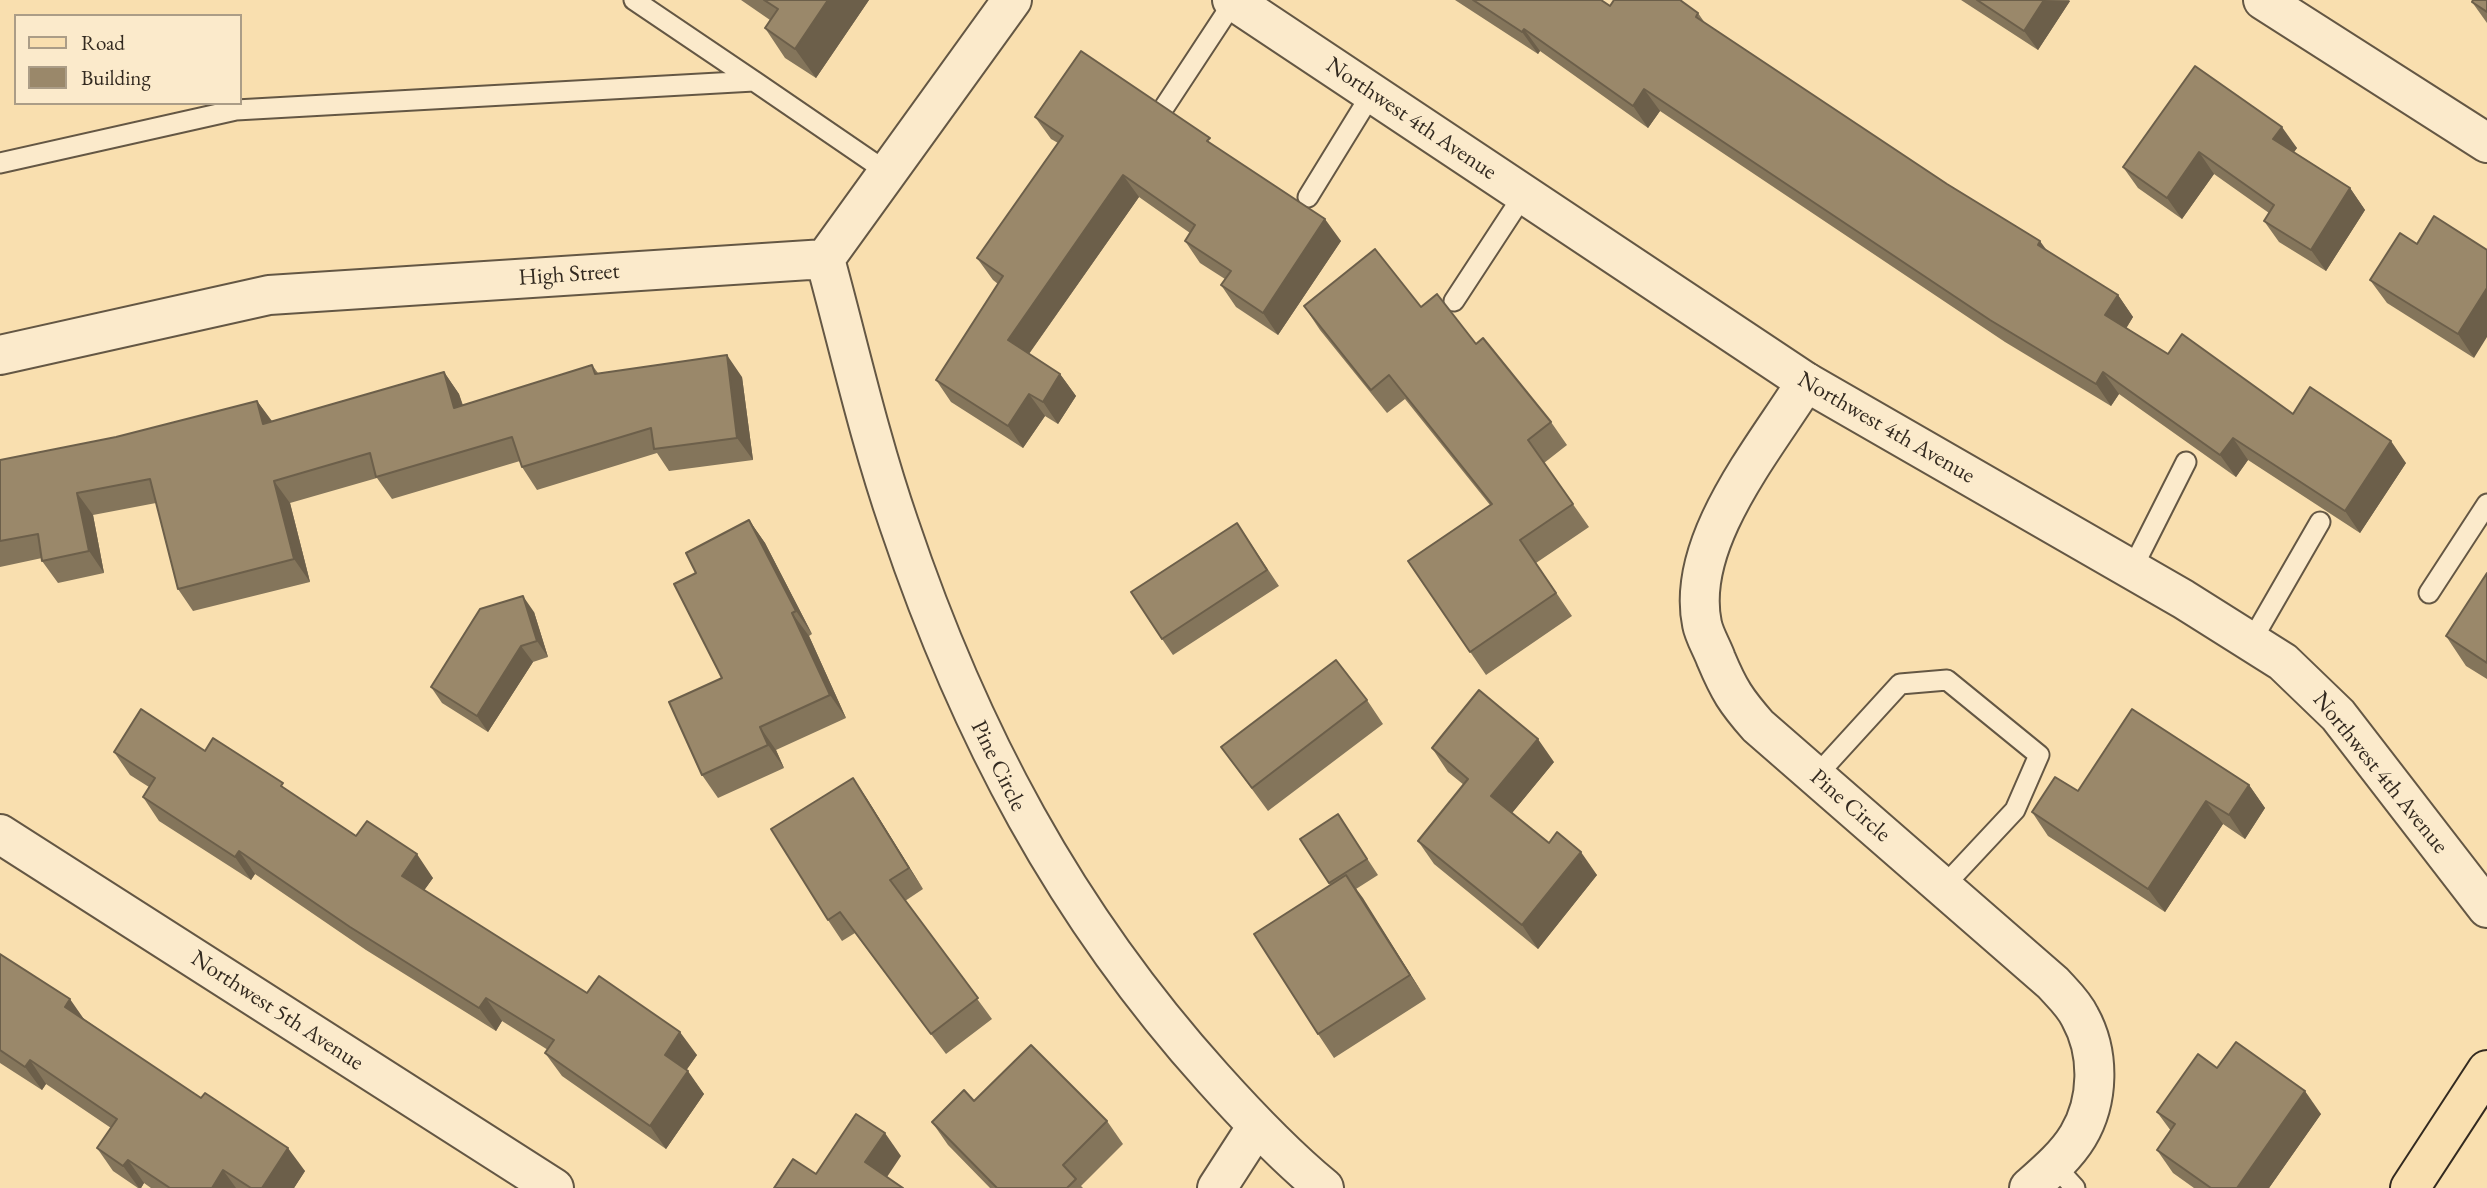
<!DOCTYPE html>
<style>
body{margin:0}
#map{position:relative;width:2487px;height:1188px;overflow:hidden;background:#f9dfaf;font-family:"EB Garamond",serif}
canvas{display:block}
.legend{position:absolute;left:14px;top:14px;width:228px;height:91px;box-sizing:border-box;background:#fbeacb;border:2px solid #ab9d87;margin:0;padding:9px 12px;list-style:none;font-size:21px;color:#332a20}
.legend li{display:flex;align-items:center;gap:14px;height:35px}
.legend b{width:35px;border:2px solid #ab9d87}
</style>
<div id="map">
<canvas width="2487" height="1188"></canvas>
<ul class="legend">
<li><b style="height:9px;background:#f9dfaf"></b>Road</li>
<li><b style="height:19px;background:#9a886a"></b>Building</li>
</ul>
</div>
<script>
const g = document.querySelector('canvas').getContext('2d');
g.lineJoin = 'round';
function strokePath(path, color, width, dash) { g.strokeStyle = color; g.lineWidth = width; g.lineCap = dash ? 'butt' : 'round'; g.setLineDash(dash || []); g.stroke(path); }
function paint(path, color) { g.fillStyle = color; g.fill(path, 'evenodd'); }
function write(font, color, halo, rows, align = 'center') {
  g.font = font + ' "EB Garamond",serif'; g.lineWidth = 7; g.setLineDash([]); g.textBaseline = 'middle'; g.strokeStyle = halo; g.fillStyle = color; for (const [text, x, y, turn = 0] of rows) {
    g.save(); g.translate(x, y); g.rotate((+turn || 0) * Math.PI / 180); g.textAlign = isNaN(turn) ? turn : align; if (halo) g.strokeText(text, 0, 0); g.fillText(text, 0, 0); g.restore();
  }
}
const service = new Path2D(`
 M634 0 754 81
 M1165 106 1234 1
 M0 163 236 110 754 81 887 172
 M1308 197 1372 93
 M1454 301 1524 194
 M2131 571 2186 462
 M2429 593 2487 504
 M2252 640 2320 522
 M1816 776 1900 684 1947 680 2039 755 2015 810 1943 887
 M2054 1165 2075 1188`);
const minor = new Path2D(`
 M2263 0 2487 143
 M825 259C849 347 869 437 899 524 969 732 1065 914 1213 1078 1248 1117 1284 1155 1324 1188
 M0 355 269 295 825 259 1012 0
 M1806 382C1765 448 1685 542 1702 624 1704 635 1712 648 1716 659 1729 690 1736 701 1758 726L2053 983C2062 993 2074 1004 2080 1017 2100 1053 2099 1101 2078 1136 2066 1156 2046 1173 2029 1188
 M0 834 554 1188
 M1217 1188 1257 1126`);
const tertiary = new Path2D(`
 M1232 0 1806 382 2183 599 2283 662 2338 715 2487 908`);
const primary = new Path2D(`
 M2410 1188 2487 1070`);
strokePath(service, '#645744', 23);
strokePath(minor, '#645744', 42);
strokePath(tertiary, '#645744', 42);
strokePath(primary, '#332a20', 42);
strokePath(service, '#fbeacb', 19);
strokePath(minor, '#fbeacb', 38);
strokePath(tertiary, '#fbeacb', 38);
strokePath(primary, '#f9dfaf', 38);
paint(new Path2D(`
 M741 0H869L816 78 785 58 765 28 770 20Z
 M1455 0H1601L1610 6 1698 13 1705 23 2048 252 2118 295 2133 317 2126 328 2168 354 2293 414 2406 463 2360 533 2248 460 2236 477 2119 394 2111 406 2005 342 1660 111 1648 128 1540 51 1538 54Z
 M1961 0H2069L2070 1 2038 50Z
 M2487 0V23L2472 2Z
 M2195 66 2297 148 2294 152 2350 188 2365 210 2326 271 2279 242 2264 221 2269 213 2214 174 2182 219 2138 188 2123 167Z
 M1035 117 1216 147 1341 241 1278 335 1236 307 1221 285 1225 279 1200 263 1185 241 1190 233 1139 197 1029 354 1060 374 1076 396 1058 424 1045 416 1023 448 951 402 936 380 998 284 993 280 977 258 1058 143 1051 139Z
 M2417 244 2474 358 2387 303 2370 280Z
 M1304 306 1421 307 1476 344 1551 422 1567 445 1544 463 1589 527 1536 563 1572 616 1486 675 1408 561 1490 505 1405 399 1387 413 1320 330Z
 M592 365 598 373 742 377 753 460 669 471 657 453 537 490 522 467 520 461 392 499 377 478 290 503 310 582 193 611 178 589 156 503 93 515 104 573 58 583 42 561V558L0 567V460L116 437 257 401 272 421 444 372 459 394 463 405Z
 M749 520 765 543 812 634 809 636 846 718 776 750 784 768 718 798 702 775 722 678 696 573Z
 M1237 523 1279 586 1173 655 1162 639Z
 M2487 573V679L2466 666 2446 636Z
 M534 612 548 657 533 662 488 732 442 703 431 687Z
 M1367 700 1383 724 1268 811 1221 747Z
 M1432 748 1554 762 1512 813 1549 843 1597 875 1538 949 1434 864 1418 841 1464 785 1448 772Z
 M205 751 288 791 356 836 433 878 424 890 587 993 697 1055 686 1070 704 1094 666 1149 562 1076 545 1053 548 1050 502 1021 496 1031 366 950 255 874 251 880 159 821 143 797 149 787 130 775 114 752Z
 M853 778 867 799 923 889 905 901 992 1019 946 1054 855 933 842 941 828 920Z
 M2249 785 2265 808 2245 839 2223 824 2165 912 2048 836 2032 812 2078 791Z
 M1338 814 1378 875 1356 889 1426 999 1334 1058 1318 1034 1330 885 1300 839Z
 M0 954 84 1019 305 1171 294 1188H151L144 1183 141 1188H138L113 1171 97 1148 111 1128 46 1084 42 1090 0 1063Z
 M2217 1068 2321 1114 2269 1188H2194L2173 1173 2157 1150 2171 1131 2157 1112Z
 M974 1101 1107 1121 1123 1144 1081 1186 1083 1188H990L948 1145 932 1122Z`), '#84755b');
paint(new Path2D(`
 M828 0H869L816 78 795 49Z
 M2044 0 2070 1 2038 50 2024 31Z
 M1524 29 1540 51 1538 54 1522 32Z
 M1644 89 1660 111 1648 128 1633 106Z
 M2282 127 2297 148 2288 160 2273 139Z
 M2199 152 2214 174 2182 219 2167 198Z
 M1123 175 1139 197 1023 362 1008 340Z
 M2350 188 2365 210 2326 271 2311 250Z
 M1325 219 1341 241 1278 335 1263 313Z
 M2040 241 2056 263 2038 245Z
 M2487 288V337L2474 358 2458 334Z
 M2118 295 2133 317 2121 337 2105 315Z
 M727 355 742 377 753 460 737 438Z
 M444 372 459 394 470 430 454 408Z
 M2103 372 2119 394 2111 406 2096 384Z
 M1060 374 1076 396 1058 424 1043 402Z
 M1029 394 1045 416 1023 448 1008 426Z
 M257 401 273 423 263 424Z
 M2233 438 2248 460 2236 477 2220 455Z
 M2391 441 2406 463 2360 533 2345 511Z
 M274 481 290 503 310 582 294 559Z
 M77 493 93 515 104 573 89 551Z
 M749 520 765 543 812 634 796 611Z
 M523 596 534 612 548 657 537 641Z
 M792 613 809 636 846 718 830 695Z
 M521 646 533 662 488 732 477 716Z
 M760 727 776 750 784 768 768 745Z
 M1538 739 1554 762 1507 819 1491 796Z
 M853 778 867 799 923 889 909 868Z
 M2249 785 2265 808 2245 839 2229 815Z
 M2206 801 2223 824 2165 912 2148 889Z
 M239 851 255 874 251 880 235 857Z
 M1581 852 1597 875 1538 949 1522 925Z
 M417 854 433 878 418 899 402 876Z
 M1346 875 1363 898 1426 999 1410 975Z
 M486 998 502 1021 496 1031 479 1008Z
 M70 999 86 1022 65 1007Z
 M680 1032 697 1055 681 1078 665 1055Z
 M30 1060 46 1084 42 1090 25 1067Z
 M688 1071 704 1094 666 1149 650 1126Z
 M2305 1091 2321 1114 2269 1188H2237Z
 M885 1133 901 1156 881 1186 865 1162Z
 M288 1148 305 1171 294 1188H262Z
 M128 1160 144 1183 141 1188H139L123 1166Z
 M223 1170 236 1188H212Z`), '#6c5f4a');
const building = new Path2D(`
 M764 0H828L795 49 765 28 778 9Z
 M1473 0H1601L1610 6 1614 0H1680L1698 13 1696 17 1947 184 2040 241 2038 245 2118 295 2105 315 2168 354 2182 334 2293 414 2310 387 2391 441 2345 511 2233 438 2220 455 2103 372 2096 384 1990 320 1644 89 1633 106 1524 29 1522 32Z
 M1977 0H2044L2024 31Z
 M2473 0H2487V12L2472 2Z
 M1081 51 1210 138 1207 141 1325 219 1263 313 1221 285 1231 271 1185 241 1195 225 1123 175 1008 340 1060 374 1043 402 1029 394 1008 426 936 380 1003 276 977 258 1063 136 1035 117Z
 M2195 66 2282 127 2273 139 2350 188 2311 250 2264 221 2274 205 2199 152 2167 198 2123 167Z
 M2434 216 2487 250V288L2458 334 2370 280 2400 233 2417 244Z
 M1375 249 1421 307 1437 294 1476 344 1483 338 1551 422 1528 440 1573 504 1520 540 1556 593 1470 652 1408 561 1492 504 1389 375 1371 390 1304 306Z
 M727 355 737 438 654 449 651 428 522 467 512 437 376 477 370 453 274 481 294 559 178 589 150 479 77 493 89 551 42 561 38 534 0 541V460L116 437 257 401 263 424 444 372 454 408 592 365 595 374Z
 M749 520 796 611 792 613 830 695 760 727 768 745 702 775 669 702 722 678 674 584 696 573 686 553Z
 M1237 523 1267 570 1162 639 1131 592Z
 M2487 573V663L2446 636Z
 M523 596 537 641 521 646 477 716 431 687 480 609Z
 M1336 660 1367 700 1252 788 1221 747Z
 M1479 690 1538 739 1491 796 1549 843 1557 832 1581 852 1522 925 1418 841 1468 779 1432 748Z
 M141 709 205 751 213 738 283 783 281 786 356 836 367 821 417 854 402 876 587 993 599 976 680 1032 665 1055 688 1071 650 1126 545 1053 554 1040 486 998 479 1008 350 927 239 851 235 857 143 797 155 778 114 752Z
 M2132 709 2249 785 2229 815 2206 801 2148 889 2032 812 2055 777 2078 791Z
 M853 778 909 868 890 880 978 998 931 1034 840 912 828 920 771 829Z
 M1338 814 1367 859 1329 883 1300 839Z
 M1346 875 1410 975 1318 1034 1254 934Z
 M0 954 70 999 65 1007 201 1098 205 1093 288 1148 262 1188H251L223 1170 212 1188H170L128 1160 123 1166 97 1148 117 1119 30 1060 25 1067 0 1050Z
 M2236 1042 2305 1091 2237 1188H2211L2157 1150 2175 1124 2157 1112 2198 1054 2217 1068Z
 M1031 1045 1107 1121 1063 1165 1076 1179 1067 1188H997L932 1122 964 1090 974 1101Z
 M856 1114 885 1133 865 1162 903 1188H774L793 1159 816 1174Z`);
paint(building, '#9a886a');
strokePath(building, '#6c5f4a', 2);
write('23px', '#332a20', '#fbeacb', [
 ["Northwest 4th Avenue",1411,119,34],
 ["High Street",569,275,-4],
 ["Northwest 4th Avenue",1886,428,30],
 ["Pine Circle",998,766,64],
 ["Northwest 4th Avenue",2380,773,51],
 ["Pine Circle",1850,806,41],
 ["Northwest 5th Avenue",277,1011,33]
]);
</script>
